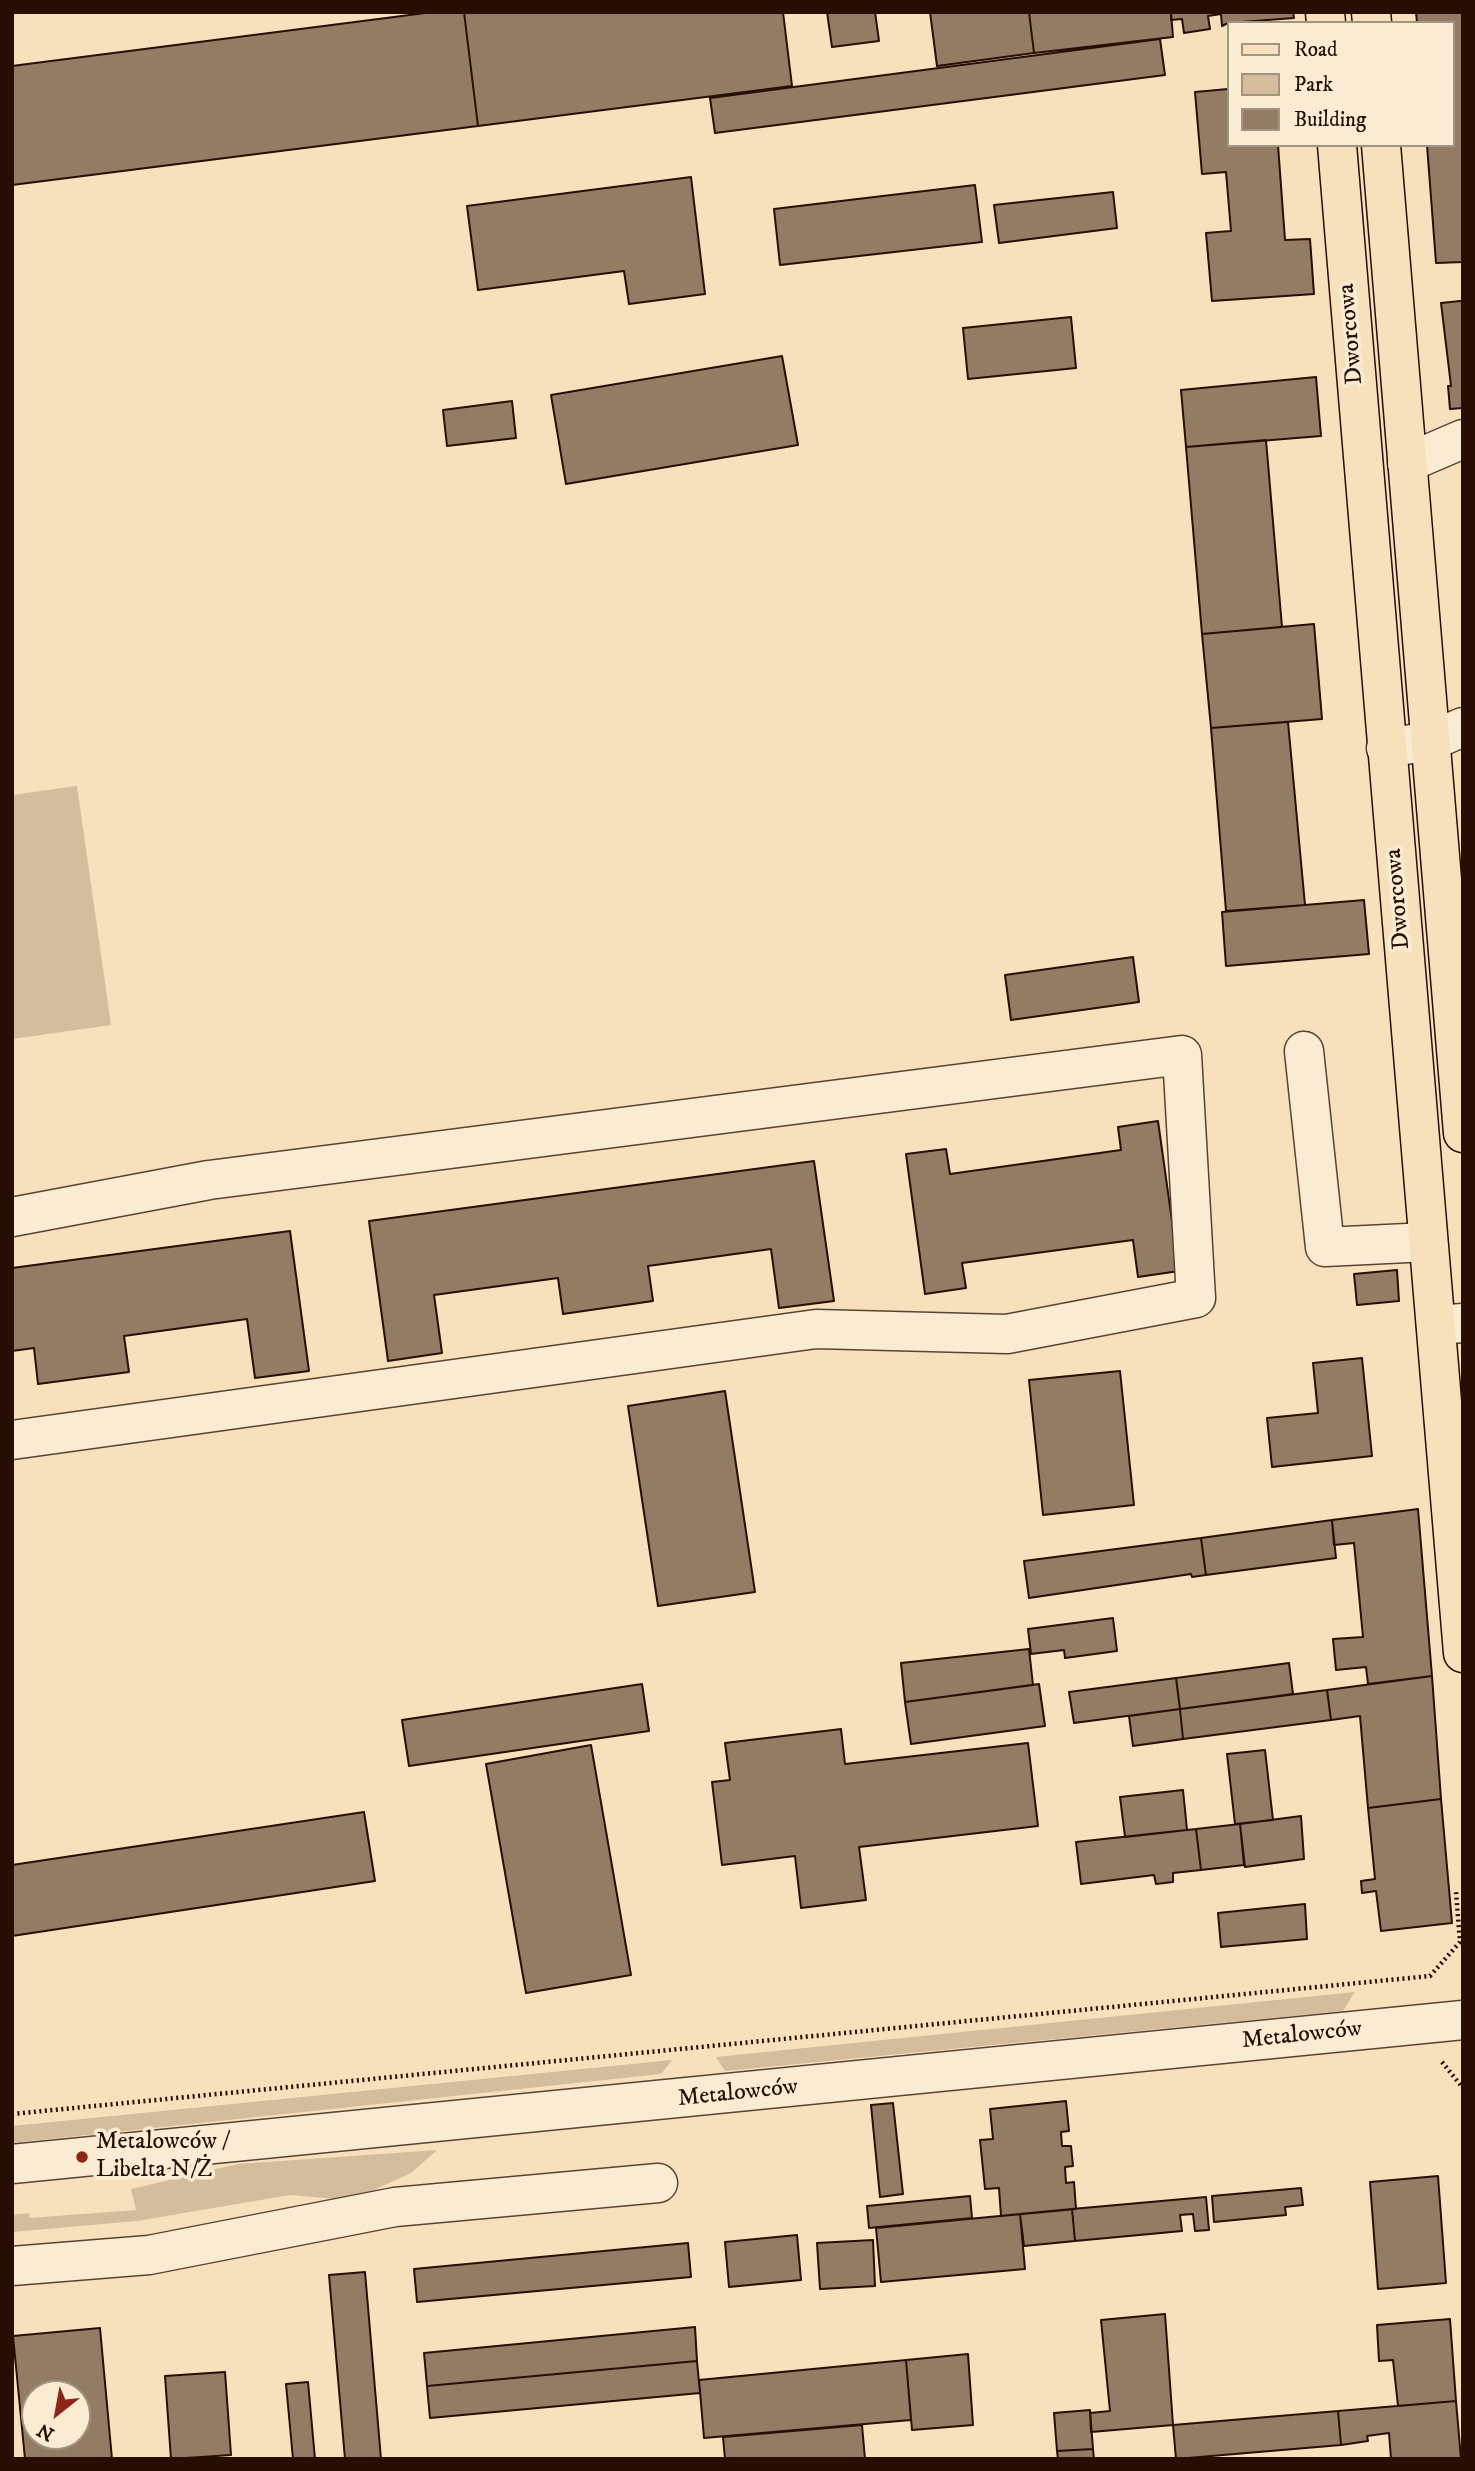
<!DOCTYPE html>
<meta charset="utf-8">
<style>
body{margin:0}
#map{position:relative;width:1475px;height:2471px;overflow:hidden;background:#f7e1bc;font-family:"IM FELL DW Pica",serif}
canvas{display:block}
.frame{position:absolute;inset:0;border:14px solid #260e05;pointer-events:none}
.legend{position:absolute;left:1227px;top:21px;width:228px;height:126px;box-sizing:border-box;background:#faecd3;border:2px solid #a59381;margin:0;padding:9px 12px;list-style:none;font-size:21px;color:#260e05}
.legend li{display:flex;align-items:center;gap:14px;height:35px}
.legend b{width:35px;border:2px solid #a59381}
.north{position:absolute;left:21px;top:2380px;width:70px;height:70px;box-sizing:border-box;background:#faecd3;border:2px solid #a59381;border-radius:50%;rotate:211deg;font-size:19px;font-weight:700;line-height:28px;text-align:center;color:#260e05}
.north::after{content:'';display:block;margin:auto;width:24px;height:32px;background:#8f2418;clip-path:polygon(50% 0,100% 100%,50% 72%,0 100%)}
</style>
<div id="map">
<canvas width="1475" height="2471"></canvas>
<div class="frame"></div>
<ul class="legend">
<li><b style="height:9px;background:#f7e1bc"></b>Road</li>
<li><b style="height:19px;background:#d3bd9d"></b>Park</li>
<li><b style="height:19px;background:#937c64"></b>Building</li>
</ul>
<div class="north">N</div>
</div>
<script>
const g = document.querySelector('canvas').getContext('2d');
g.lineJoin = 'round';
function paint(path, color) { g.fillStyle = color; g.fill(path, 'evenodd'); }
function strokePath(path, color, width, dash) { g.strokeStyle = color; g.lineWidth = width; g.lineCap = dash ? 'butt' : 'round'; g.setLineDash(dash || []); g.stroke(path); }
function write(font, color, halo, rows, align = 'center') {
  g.font = font + ' "IM FELL DW Pica",serif'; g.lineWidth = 7; g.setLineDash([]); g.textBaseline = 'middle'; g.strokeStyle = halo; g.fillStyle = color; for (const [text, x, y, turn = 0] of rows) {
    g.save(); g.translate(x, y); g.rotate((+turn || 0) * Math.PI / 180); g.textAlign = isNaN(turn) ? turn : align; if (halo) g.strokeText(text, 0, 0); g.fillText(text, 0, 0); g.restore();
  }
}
paint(new Path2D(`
 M77 786 111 1025 12 1039V795Z
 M1355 1992 1343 2011 725 2071 716 2057Z
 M672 2060 661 2074 12 2143V2126Z
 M437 2150 411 2173 372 2191 337 2199 290 2195 137 2221 12 2232V2215L29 2213 30 2218 136 2210 131 2189 238 2164Z`), '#d3bd9d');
const building = new Path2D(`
 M433 12H464L478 126 12 185V66Z
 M464 12H783L792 86 478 126Z
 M827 12H875L879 41 832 47Z
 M930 12H1029L1034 53 937 66Z
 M1029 12H1171L1173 37 1034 53Z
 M1171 12H1293L1294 18 1228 23 1222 26 1221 14 1208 16 1210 29 1184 33 1182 19 1171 20Z
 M1416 12H1463V262L1436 263 1427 145H1452V23H1417Z
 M1160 39 1165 75 715 133 710 98Z
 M1228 89V145H1278L1285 240 1310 239 1314 294 1212 301 1206 233 1231 231 1226 172 1202 174 1195 92Z
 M691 177 705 294 629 304 624 271 478 290 467 206Z
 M975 185 982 242 780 265 774 209Z
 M1113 192 1117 228 999 243 994 205Z
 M1460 301H1463V408L1450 409 1448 386H1451L1441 303Z
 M1071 317 1076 368 968 379 963 328Z
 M782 356 798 445 566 484 551 395Z
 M1316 377 1321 436 1186 447 1181 390Z
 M512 401 516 438 447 446 443 410Z
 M1266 440 1282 627 1202 634 1186 447Z
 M1314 624 1322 719 1211 728 1202 634Z
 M1288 722 1305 905 1226 911 1211 728Z
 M1364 900 1369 954 1226 966 1222 912Z
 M1133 957 1139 1002 1011 1020 1005 975Z
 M1158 1121 1179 1271 1138 1277 1133 1240 962 1263 966 1288 925 1294 906 1154 946 1149 950 1174 1121 1150 1118 1127Z
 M814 1161 834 1301 779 1308 771 1249 648 1266 653 1301 563 1314 558 1278 434 1295 442 1353 388 1361 369 1221Z
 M290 1231 309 1371 255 1378 247 1319 124 1336 129 1372 38 1384 34 1348 12 1351V1268Z
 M1397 1270 1399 1301 1357 1305 1354 1274Z
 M1362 1358 1372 1456 1272 1467 1267 1418 1318 1413 1313 1363Z
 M1120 1371 1134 1505 1043 1515 1029 1380Z
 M725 1391 755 1592 658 1606 628 1406Z
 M1418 1509 1432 1676 1368 1684 1366 1667 1336 1670 1333 1639 1363 1637 1354 1543 1334 1545 1332 1520Z
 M1332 1520 1336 1558 1206 1575 1201 1538Z
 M1201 1538 1206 1575 1192 1577 1191 1574 1029 1598 1024 1561Z
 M1113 1618 1117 1651 1065 1658 1064 1650 1031 1654 1028 1629Z
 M1029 1649 1033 1685 905 1702 901 1663Z
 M1289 1663 1293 1694 1180 1709 1176 1678Z
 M1432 1676 1441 1799 1368 1808 1360 1716 1331 1720 1327 1690Z
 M1176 1678 1180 1709 1074 1723 1069 1692Z
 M642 1684 649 1731 409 1766 402 1720Z
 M1039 1684 1045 1726 911 1744 905 1702Z
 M1327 1690 1331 1720 1183 1739 1180 1709Z
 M1180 1709 1183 1739 1133 1746 1129 1716Z
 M841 1729 845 1764 1028 1743 1038 1826 859 1847 866 1900 801 1908 795 1856 722 1865 712 1782 730 1780 725 1743Z
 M591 1745 631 1975 526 1993 486 1764Z
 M1265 1750 1273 1820 1235 1824 1227 1754Z
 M1183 1790 1187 1830 1125 1837 1120 1797Z
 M1441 1799 1452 1923 1381 1931 1376 1891 1362 1893 1361 1881 1375 1879 1368 1808Z
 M364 1812 375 1881 12 1936V1865Z
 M1301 1816 1304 1859 1245 1867 1240 1824Z
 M1240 1824 1244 1865 1201 1870 1196 1829Z
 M1196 1829 1201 1870 1173 1873V1882L1156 1884 1154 1875 1081 1884 1076 1842Z
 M1305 1904 1307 1939 1221 1947 1218 1913Z
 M1066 2101 1069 2131 1061 2132 1062 2146H1071L1073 2166 1065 2167 1066 2183 1074 2182 1076 2209 1001 2216 999 2188 985 2189 980 2140 993 2139 990 2109Z
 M893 2103 903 2194 880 2197 871 2105Z
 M1438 2176 1446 2283 1378 2289 1370 2182Z
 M1301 2188 1303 2205 1285 2207 1286 2215 1214 2222 1212 2196Z
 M970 2196 972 2218 869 2228 867 2206Z
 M1206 2197 1209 2230 1195 2231 1193 2214 1180 2215 1182 2231 1075 2241 1072 2209Z
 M1072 2209 1075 2241 1024 2246 1020 2214Z
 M1020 2214 1025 2269 881 2282 876 2228Z
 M797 2235 801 2280 729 2287 725 2242Z
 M873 2240 875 2286 820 2289 817 2243Z
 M688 2243 691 2277 417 2302 414 2269Z
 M365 2272 381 2459H345L329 2275Z
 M1165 2314 1173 2425 1091 2432 1090 2413 1110 2411 1101 2320Z
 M1450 2319 1456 2401 1398 2406 1393 2360 1379 2361 1377 2325Z
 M695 2327 697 2361 427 2386 424 2353Z
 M100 2328 112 2459H25L13 2336ZM35 2394H77V2436H35Z
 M968 2354 973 2425 912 2430 906 2360Z
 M906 2360 911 2420 704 2438 699 2380Z
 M697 2361 700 2393 430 2418 427 2386Z
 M225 2372 231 2455 171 2459 165 2376Z
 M308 2382 315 2459H293L286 2384Z
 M1456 2401 1461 2459H1391L1389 2433 1367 2436 1368 2441 1341 2445 1338 2411Z
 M1090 2410 1093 2449 1057 2451 1054 2413Z
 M1338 2411 1341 2445 1176 2459 1173 2425Z
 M862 2425 865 2459H725L723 2437Z
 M1093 2449 1094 2459H1058L1057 2451Z`);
paint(building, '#937c64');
strokePath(building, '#260e05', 2);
const minor = new Path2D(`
 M1407 463 1463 439
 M1386 748 1431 741 1463 727
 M1304 1051 1325 1247 1428 1242
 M12 1217 209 1180 1182 1055 1196 1298 1007 1334 816 1329 12 1440
 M1436 1325 1463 1323
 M12 2164 1463 2020
 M12 2266 149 2255 395 2207 658 2183`);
const major = new Path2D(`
 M1325 12 1326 23
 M1371 12 1372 23
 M1337 145 1463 1653
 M1381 145 1463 1133`);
strokePath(minor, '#5a4333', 41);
strokePath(major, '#260e05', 41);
strokePath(new Path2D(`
 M1442 2062 1463 2088
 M12 2114 1430 1976 1460 1942 1456 1892`), '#260e05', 4.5, [2, 3.5]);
strokePath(minor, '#faecd3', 38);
strokePath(major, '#f7e1bc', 38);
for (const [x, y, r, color] of [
 [82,2157,7,"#8f2418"]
]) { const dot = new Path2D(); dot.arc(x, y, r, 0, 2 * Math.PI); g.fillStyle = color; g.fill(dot); strokePath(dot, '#faecd3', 2.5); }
write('24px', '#260e05', '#faecd3', [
 ["Dworcowa",1352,334,-95],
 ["Dworcowa",1399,899,-95],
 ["Metalowców",1302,2036,-6],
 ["Metalowców",738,2094,-6]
]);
write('24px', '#260e05', '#faecd3', [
 ["Metalowców /",96,2143],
 ["Libelta N/Ż",96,2171]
], 'left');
</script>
